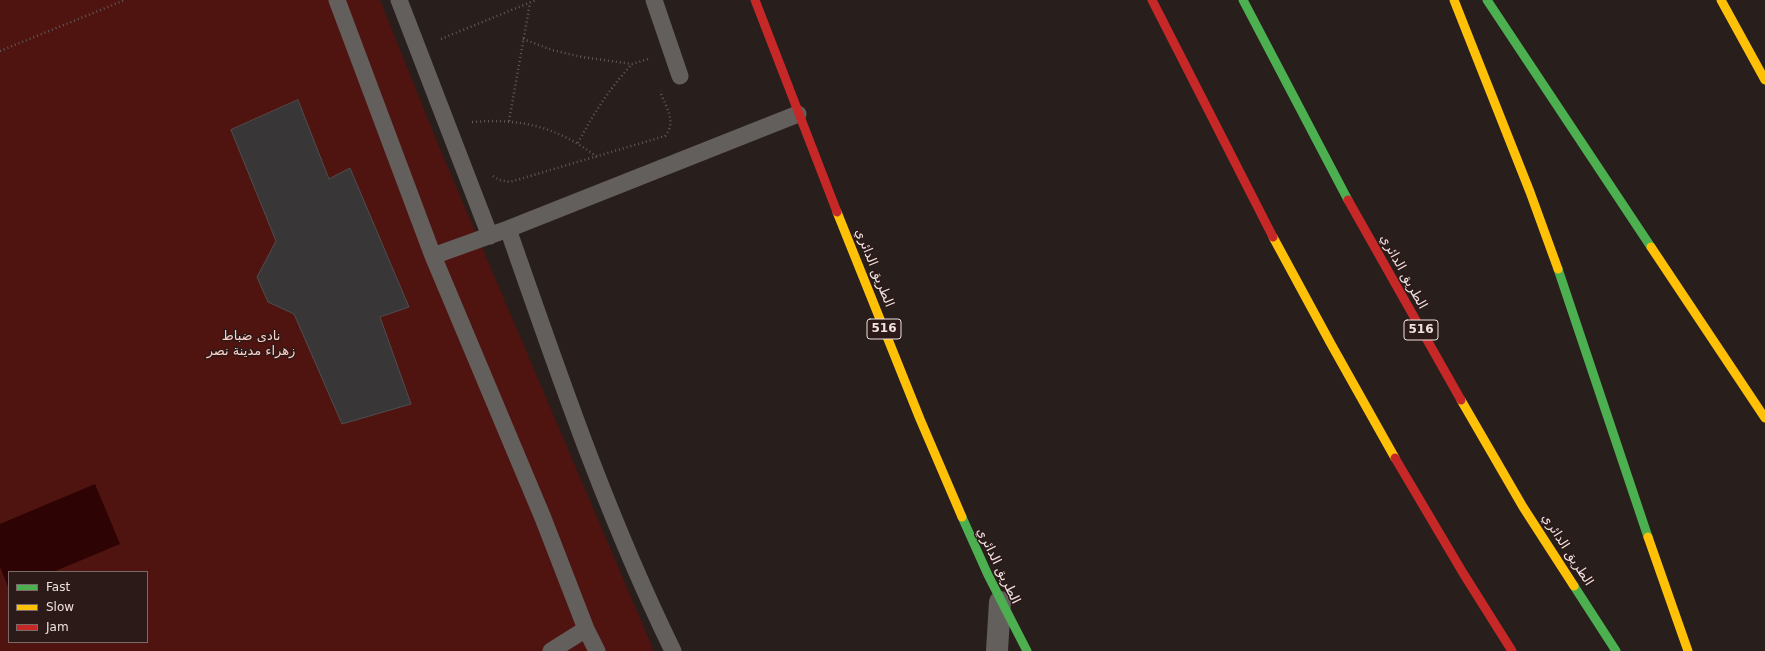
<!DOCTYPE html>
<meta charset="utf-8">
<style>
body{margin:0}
#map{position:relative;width:1765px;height:651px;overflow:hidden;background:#281e1c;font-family:"DejaVu Sans",sans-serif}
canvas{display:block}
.legend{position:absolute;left:8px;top:571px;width:140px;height:72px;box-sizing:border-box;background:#2c1a18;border:1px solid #7a6a68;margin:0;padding:5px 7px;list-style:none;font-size:12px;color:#efe2e0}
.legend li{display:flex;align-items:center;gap:8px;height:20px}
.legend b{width:20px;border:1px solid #7a6a68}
</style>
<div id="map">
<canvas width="1765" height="651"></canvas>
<ul class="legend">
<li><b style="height:5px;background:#4caf50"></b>Fast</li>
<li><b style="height:5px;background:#ffc107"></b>Slow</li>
<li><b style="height:5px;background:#c62828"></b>Jam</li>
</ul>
</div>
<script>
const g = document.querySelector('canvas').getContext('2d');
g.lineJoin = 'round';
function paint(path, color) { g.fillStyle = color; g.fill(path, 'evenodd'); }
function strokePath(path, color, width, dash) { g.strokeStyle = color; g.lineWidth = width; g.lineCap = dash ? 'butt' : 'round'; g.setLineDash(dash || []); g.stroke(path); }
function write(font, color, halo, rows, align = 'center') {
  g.font = font + ' "DejaVu Sans",Cairo,sans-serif'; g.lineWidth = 3; g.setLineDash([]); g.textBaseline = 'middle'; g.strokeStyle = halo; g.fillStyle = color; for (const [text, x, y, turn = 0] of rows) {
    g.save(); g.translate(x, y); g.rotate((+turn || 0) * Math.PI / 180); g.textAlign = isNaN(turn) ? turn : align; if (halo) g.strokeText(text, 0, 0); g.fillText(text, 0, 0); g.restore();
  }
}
paint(new Path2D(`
 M0 0H380L438 144 654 651H0ZM9 572H147V642H9Z`), '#4f140f');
paint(new Path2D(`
 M95 484 120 544 53 572H9V589L0 567V524Z`), '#2d0303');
const building = new Path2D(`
 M298 100 329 179 350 168 409 307 380 317 411 404 342 424 294 314 268 302 257 277 276 241 231 130Z`);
paint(building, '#383637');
strokePath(building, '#4e4e4f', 1);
strokePath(new Path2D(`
 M441 39 536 0
 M523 39 552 50 582 57 632 64 648 59
 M0 51 125 0
 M509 121 530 3
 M472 122C522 118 557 127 597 157
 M578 143C593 114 610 88 632 64
 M493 176 499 180 510 182 665 136C677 121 666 108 660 91`), '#605a5a', 2.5, [1, 3]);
strokePath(new Path2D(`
 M337 0 433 256 543 518 586 629 597 651
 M399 0 490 236
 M654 0 680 76
 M508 229C558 372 606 514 673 651
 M433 256 508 229 798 114
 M551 651 586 629`), '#635f5d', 17);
strokePath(new Path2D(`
 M997 651 1000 602`), '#635f5d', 22);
strokePath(new Path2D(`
 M1243 0 1348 200
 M1487 0 1651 247
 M1558 269 1648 537
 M962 517 988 575 1027 651
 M1574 586 1616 651`), '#4caf50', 9);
strokePath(new Path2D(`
 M1454 0 1530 192 1558 269
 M1721 0 1765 80
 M837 212 920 419 962 517
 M1273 237 1331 344 1395 458
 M1651 247 1765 418
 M1461 400 1523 507 1574 586
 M1648 537 1688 651`), '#ffc107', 9);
strokePath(new Path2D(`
 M755 0 837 212
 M1152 0 1273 237
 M1348 200 1461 400
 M1395 458 1463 573 1512 651`), '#c62828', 9);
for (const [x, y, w] of [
 [884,329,34],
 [1421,330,34]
]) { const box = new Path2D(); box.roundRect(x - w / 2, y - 10, w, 20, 3); g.fillStyle = '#2c1a18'; g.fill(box); strokePath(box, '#efe2e0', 1); }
write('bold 12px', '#efe2e0', null, [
 ["516",884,329],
 ["516",1421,330]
]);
write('13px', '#efe2e0', '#2c1a18', [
 ["الطريق الدائري",874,268,68],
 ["الطريق الدائري",1403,272,61],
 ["الطريق الدائري",1567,550,57],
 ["الطريق الدائري",998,566,64]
]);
write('13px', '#fccfc7', '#2c1a18', [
 ["نادى ضباط",251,337],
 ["زهراء مدينة نصر",251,352]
]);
</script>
